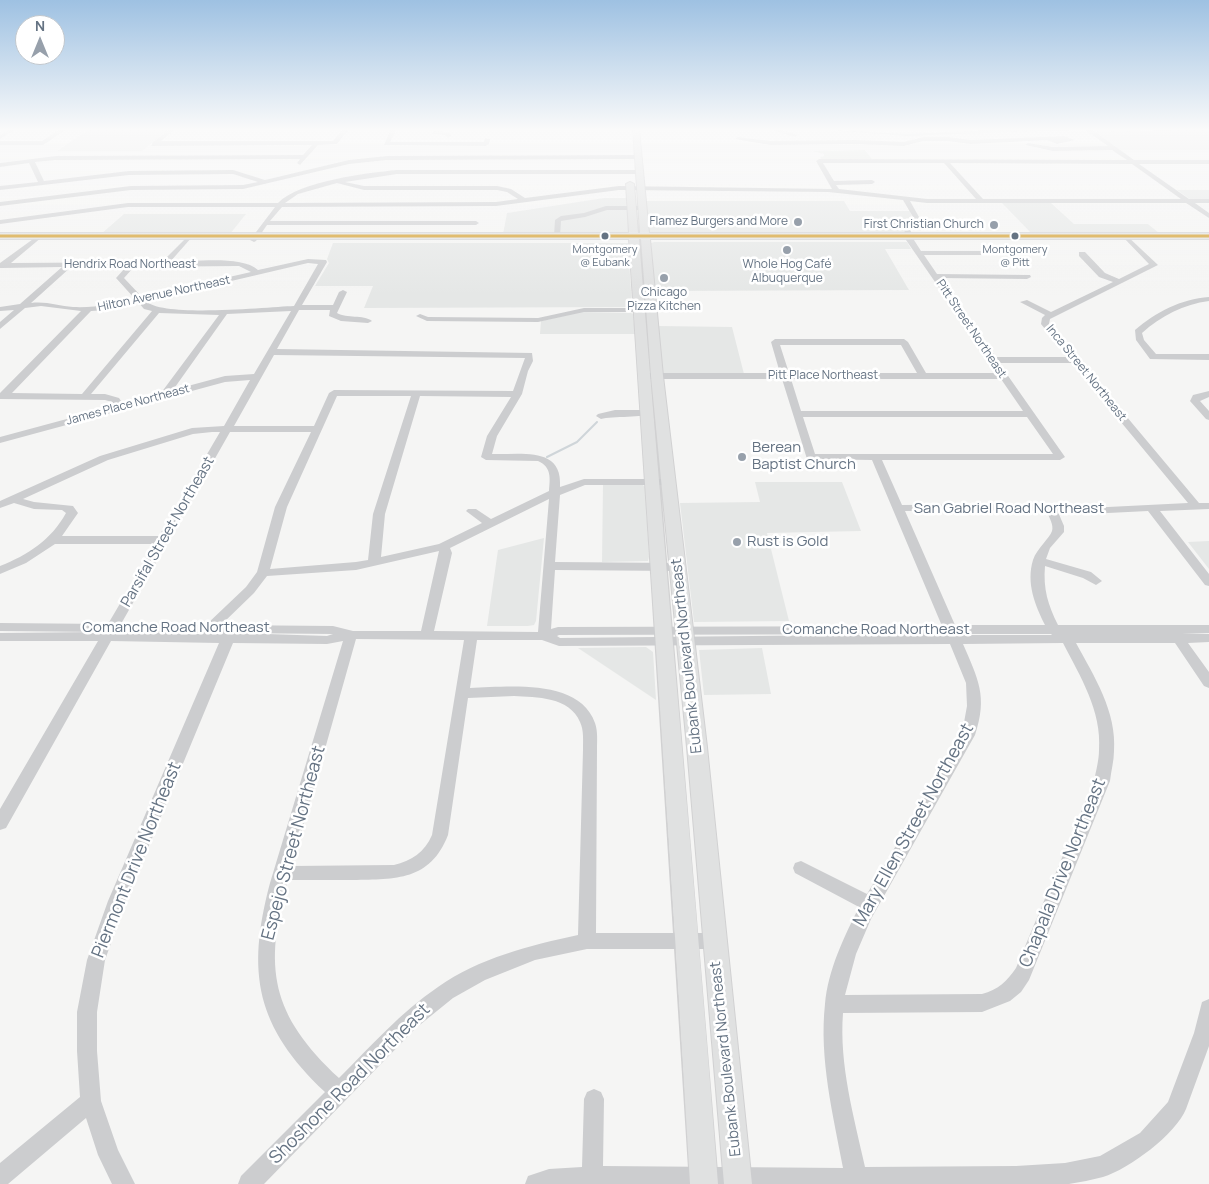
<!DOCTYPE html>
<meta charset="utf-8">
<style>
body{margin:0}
#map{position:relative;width:1209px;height:1184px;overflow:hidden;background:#f5f5f4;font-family:Manrope,sans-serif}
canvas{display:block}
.north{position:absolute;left:15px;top:15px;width:50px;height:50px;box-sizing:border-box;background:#fff;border:1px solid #c1c7cd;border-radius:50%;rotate:0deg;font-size:14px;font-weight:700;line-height:20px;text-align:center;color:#657383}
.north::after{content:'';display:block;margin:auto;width:18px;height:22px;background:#97a0ab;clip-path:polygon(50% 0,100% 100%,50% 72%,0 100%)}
</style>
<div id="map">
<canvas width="1209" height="1184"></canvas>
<div class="north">N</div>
</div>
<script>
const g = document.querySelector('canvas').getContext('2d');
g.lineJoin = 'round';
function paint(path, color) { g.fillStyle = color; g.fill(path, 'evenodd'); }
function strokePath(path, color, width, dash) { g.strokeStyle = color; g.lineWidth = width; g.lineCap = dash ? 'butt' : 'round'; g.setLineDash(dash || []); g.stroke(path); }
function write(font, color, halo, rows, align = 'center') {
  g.font = font + ' Manrope,sans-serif'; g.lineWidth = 5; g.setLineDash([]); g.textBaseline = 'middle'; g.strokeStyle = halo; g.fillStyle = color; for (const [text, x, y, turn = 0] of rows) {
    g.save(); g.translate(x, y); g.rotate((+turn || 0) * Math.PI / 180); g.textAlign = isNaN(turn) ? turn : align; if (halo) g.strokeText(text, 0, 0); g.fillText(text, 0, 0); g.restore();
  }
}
paint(new Path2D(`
 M89 129H169L142 151H57Z
 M1209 129V150H1120L1095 132Z
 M1177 190H1209V200H1191Z
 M604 198H626L629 234H503L507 213Z
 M646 201H844L850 211H910L912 217 903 234H649Z
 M1002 203H1051L1074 224H1148L1159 233 1032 234Z
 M124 214H246L230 234H101Z
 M654 242H907L911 249H885L909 290 655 291 651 243Z
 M333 243H628L632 307 364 308 373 286H315L329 263 327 259Z
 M581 312 631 313 633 314 635 334H540L541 321Z
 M658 326 732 327 744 374H662Z
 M755 482H842L861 531 767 533 789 621 694 622 680 503 760 502Z
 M603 485H643L645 487 649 557 648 561 602 562Z
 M544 538 536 621 534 625 528 626H487L498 550Z
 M1209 541V569L1188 542Z
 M646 647 653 652 656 700 578 648Z
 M762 648 771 694 704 695 699 650Z`), '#e5e7e6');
paint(new Path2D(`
 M865 150 872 159H821L820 157 824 156V154L812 151Z`), '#e4e8e2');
paint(new Path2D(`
 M815 129 908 134 1007 129H1174L1038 131 906 136Z`), '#cfd5d9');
strokePath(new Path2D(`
 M547 457 577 442 597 422`), '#cfd5d9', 2);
const major = new Path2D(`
 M633 129H639L649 233H1209V239H650L663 376 707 747 752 1184H724L687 747 651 376 641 239H639C664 554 694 869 718 1184H690C672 869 649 554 629 239H0V233H629L626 184 630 182 634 184 638 233H640Z`);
strokePath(major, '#d1d1d2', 2);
paint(new Path2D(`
 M9 129H16L0 139V135Z
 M60 129H67L43 145H0V141H42Z
 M170 129H176L161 141H333L343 129H349L337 144 318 145 300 165 297 163 300 159 56 160 35 162 44 181 129 171 233 170 265 180 349 160 387 156 638 155 641 157 638 159 387 160 349 164 243 189 131 190 0 206V202L131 186 243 185 258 182 233 174 129 175 0 190V186L38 182 29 163 0 167V163L56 156 303 155 312 145 151 146 153 142Z
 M391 129H397L390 142H484L485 138 490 139 489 144 486 146 384 145Z
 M769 129H778L798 135 795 137Z
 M1084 129H1091L1134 160H1209V164H1139L1189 199H1209V203H1195L1209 213V218L1186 203H927L910 201 919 217 910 229 914 240 921 251H1015L1019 253 1015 255H924L937 274 1030 275 1031 277 1027 279 940 278 996 357H1068L1041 324 1042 318 1045 315 1020 302 1027 300 1051 312 1113 282 1099 277 1079 256V252H1085L1105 273 1119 279 1149 264 1122 236 1121 235 1124 233 1158 265 1050 319 1049 324 1199 503H1209V509L1160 511 1209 574V586L1205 585 1148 511 1088 514 1058 512 1064 526V532L1050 548 1046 559 1091 572 1102 581 1096 585 1083 578 1045 566C1043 589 1048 605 1058 625H1209V633H1182L1209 634V642L1188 643 1209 672V688L1204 686 1175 643H1076C1094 676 1117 712 1114 751 1114 761 1111 771 1110 781L1029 980 1021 992 1010 1001 982 1012 843 1013C839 1065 854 1117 865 1167L1016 1166 1065 1163 1100 1156 1140 1133 1168 1102 1194 1033 1202 1002 1209 999V1046L1186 1109C1176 1134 1129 1169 1103 1177 1092 1180 1080 1182 1069 1184H525L528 1176 549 1169 582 1167 584 1099 587 1092 594 1089 601 1092 604 1099 603 1166 843 1168C833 1114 819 1059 825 1004 828 970 844 937 859 907L795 873 793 868 795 863 801 861 867 894 958 742 963 728 967 706 966 683 950 644 559 646 542 640H477L470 688C508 687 579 678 595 723 598 731 597 742 597 750L596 933H714L720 935 723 941 720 947 714 949H587L535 960 485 980 453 998 416 1028 264 1184H238L241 1176 325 1092C256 1027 246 973 270 883L343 641 327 644 233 643 126 901 105 960 97 1012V1051L101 1101 118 1150 135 1184H112L98 1155 86 1118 8 1184H0V1163L80 1097 77 1051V1012L87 960 108 901 219 643 111 641 6 828 0 830V809L98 641H0V633L103 632 0 631V623L108 624 155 544H55L26 563 0 574V566C28 555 51 540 66 513L62 510 34 509 14 503 0 508V501L100 456 192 428 224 426 250 380 225 382 0 443V437L115 406 112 402 105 400 0 399V393L81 311 41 306 25 308 0 329V322L14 310 0 311V307L20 304 62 267 2 268H0V263L40 234 43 236 42 237 11 263 162 262 190 234 193 236 192 237 170 262C193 262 241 255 258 270L308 259 326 260 327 262 302 305H333L339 292 343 290 347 292 337 313C347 319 363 314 372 321L368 323 341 321 329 316 330 310H299L277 349 532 353 533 361 528 371 522 394 497 436 492 454C521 455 563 446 560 487L584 479H669L674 482 669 485H585L560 495 555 562 677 563 683 567 677 571 555 570 551 629 558 627 942 626 872 460 807 459 782 379H643L638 376 643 373H780L771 342 775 339H904L908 342 926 373H998L906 240 904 229 913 217 903 200 828 192 619 190 496 206 282 207 270 221H476L479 223 476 225H267L256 241 254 242 250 240 275 207H128L0 224V220L128 203H278C299 181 367 173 397 170H640L643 172 640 174H397L345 182 364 186H497L511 189 525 198 619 186 832 189 816 161 819 159 1127 160 1112 150 1053 151 1025 145 1028 143 1053 147 1108 146ZM823 163H944L976 199H927L839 189 836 185 872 184 875 182 872 180 834 181ZM950 163 1132 164 1181 199H983ZM337 183 364 190H497L507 192 518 199 496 202 285 203 298 194ZM308 263 318 264 294 306C267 307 162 318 146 301ZM239 266 251 272 142 297 124 278 134 267ZM71 267H126L116 278 135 299C115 304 95 308 73 307 59 306 46 301 31 303ZM139 303 144 309 152 311 82 394 12 393 91 311 106 310ZM291 311 254 374 225 376 173 390 227 314ZM159 313 219 315 161 393 123 404 119 398 105 394H91ZM780 345H901L917 373H789ZM274 355 525 358 513 391 334 390 329 393 314 426H234ZM999 363H1072L1188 503 1088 508 1028 504 902 505 882 460H1060L1065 457ZM791 379H1001L1023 411H801ZM337 396H411L373 514 368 560 356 562 270 569 287 507ZM420 396 511 397 487 436 481 457 486 460 538 461C552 467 550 479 549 491L491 519 476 509H468L466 511 482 523 439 544 381 557 385 514ZM803 417H1027L1053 454H815ZM212 432H220L159 536H62L78 513 73 506 34 502 23 499 108 460 193 434ZM230 432H311L275 507 257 572 246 587 206 625 121 624ZM549 499 538 632 434 631 452 553 450 548ZM1028 510 1047 512C1049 517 1054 525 1052 531 1050 538 1037 548 1033 560 1026 583 1035 605 1045 625H955L905 511ZM439 551 421 631H353L333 626 221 625 254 593 267 576 356 570ZM117 632 200 633V634ZM237 633 333 634 327 636ZM1169 633 1070 634H1069ZM945 634 560 638 557 636 559 635ZM958 634H1051L1052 635H959ZM356 639 464 640 432 835C425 852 411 861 394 865L292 866ZM1063 643C1080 676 1102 711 1099 750 1099 760 1096 771 1094 781L1016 968C1007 981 998 990 982 994L845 995 856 954 871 919 975 735C988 696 978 679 963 644ZM514 696C536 697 570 697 580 722 584 730 583 741 583 750L578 935C531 945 479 958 438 987 401 1012 371 1046 339 1078 271 1015 263 968 288 880 310 880 331 880 353 880 396 879 430 881 448 835L468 698Z
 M434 131 450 133 451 136 448 138 445 135 432 134Z
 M1064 136 1075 140 1057 144 1047 140 971 144 948 141H923L904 146 855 144 770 145 735 139 738 137 770 141 855 140 904 142 923 137H948L971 140Z
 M606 206H643L646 208 643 210H607L585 217 561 221 560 236 557 238 554 236 555 220 561 216 584 213Z
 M1209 297V301C1184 304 1161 316 1142 333L1144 340 1156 354H1209V360L1150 359 1136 340 1135 330C1156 312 1181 299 1209 297Z
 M584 308H638L642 310 638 312H584L538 322 427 321 416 316 420 314 428 317 538 318Z
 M1209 391V397L1200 401 1209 411V420L1206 419 1190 401 1193 395Z
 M615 410H646L651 413C645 418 612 416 601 419L596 416 598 414Z`), '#cccdcf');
paint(major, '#e0e1e1');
strokePath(new Path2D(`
 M0 236H1209`), '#d29921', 3);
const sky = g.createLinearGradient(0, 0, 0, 295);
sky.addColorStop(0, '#9ec1e2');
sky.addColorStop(0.44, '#fafafa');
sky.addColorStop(1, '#fafafa00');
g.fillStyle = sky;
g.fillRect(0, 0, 1209, 295);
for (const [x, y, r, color] of [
 [798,222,5,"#97a0ab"],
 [994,225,5,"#97a0ab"],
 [605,236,4.5,"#657383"],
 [1015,236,4.5,"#657383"],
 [787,250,5,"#97a0ab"],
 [664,278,5,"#97a0ab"],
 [742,457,5,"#97a0ab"],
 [737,542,5,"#97a0ab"]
]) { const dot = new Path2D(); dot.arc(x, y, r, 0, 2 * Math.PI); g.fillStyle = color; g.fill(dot); strokePath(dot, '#fff', 2); }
write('11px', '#657383', '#fff', [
 ["Montgomery",605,250],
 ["@ Eubank",605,263],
 ["Montgomery",1015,250],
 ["@ Pitt",1015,263]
]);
write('12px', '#657383', '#fff', [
 ["Flamez Burgers and More",788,222],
 ["First Christian Church",984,225],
 ["Whole Hog Café",787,265,"center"],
 ["Albuquerque",787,279,"center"],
 ["Chicago",664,293,"center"],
 ["Pizza Kitchen",664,307,"center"]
], 'right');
write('12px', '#657383', '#fff', [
 ["Hendrix Road Northeast",130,265],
 ["Hilton Avenue Northeast",164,294,-12],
 ["Pitt Street Northeast",971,329,56],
 ["Inca Street Northeast",1086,373,51],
 ["Pitt Place Northeast",823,376],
 ["James Place Northeast",128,405,-15]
]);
write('15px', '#657383', '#fff', [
 ["Berean",752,448],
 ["Baptist Church",752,465],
 ["Rust is Gold",747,542]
], 'left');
write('15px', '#657383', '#fff', [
 ["San Gabriel Road Northeast",1009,509],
 ["Parsifal Street Northeast",168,532,-60],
 ["Comanche Road Northeast",176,628],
 ["Comanche Road Northeast",876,630],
 ["Eubank Boulevard Northeast",687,656,-96],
 ["Eubank Boulevard Northeast",726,1059,-96]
]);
write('18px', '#657383', '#fff', [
 ["Mary Ellen Street Northeast",914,825,-61],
 ["Espejo Street Northeast",294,843,-75],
 ["Piermont Drive Northeast",137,860,-68],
 ["Chapala Drive Northeast",1063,873,-68],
 ["Shoshone Road Northeast",350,1084,-45]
]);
</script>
